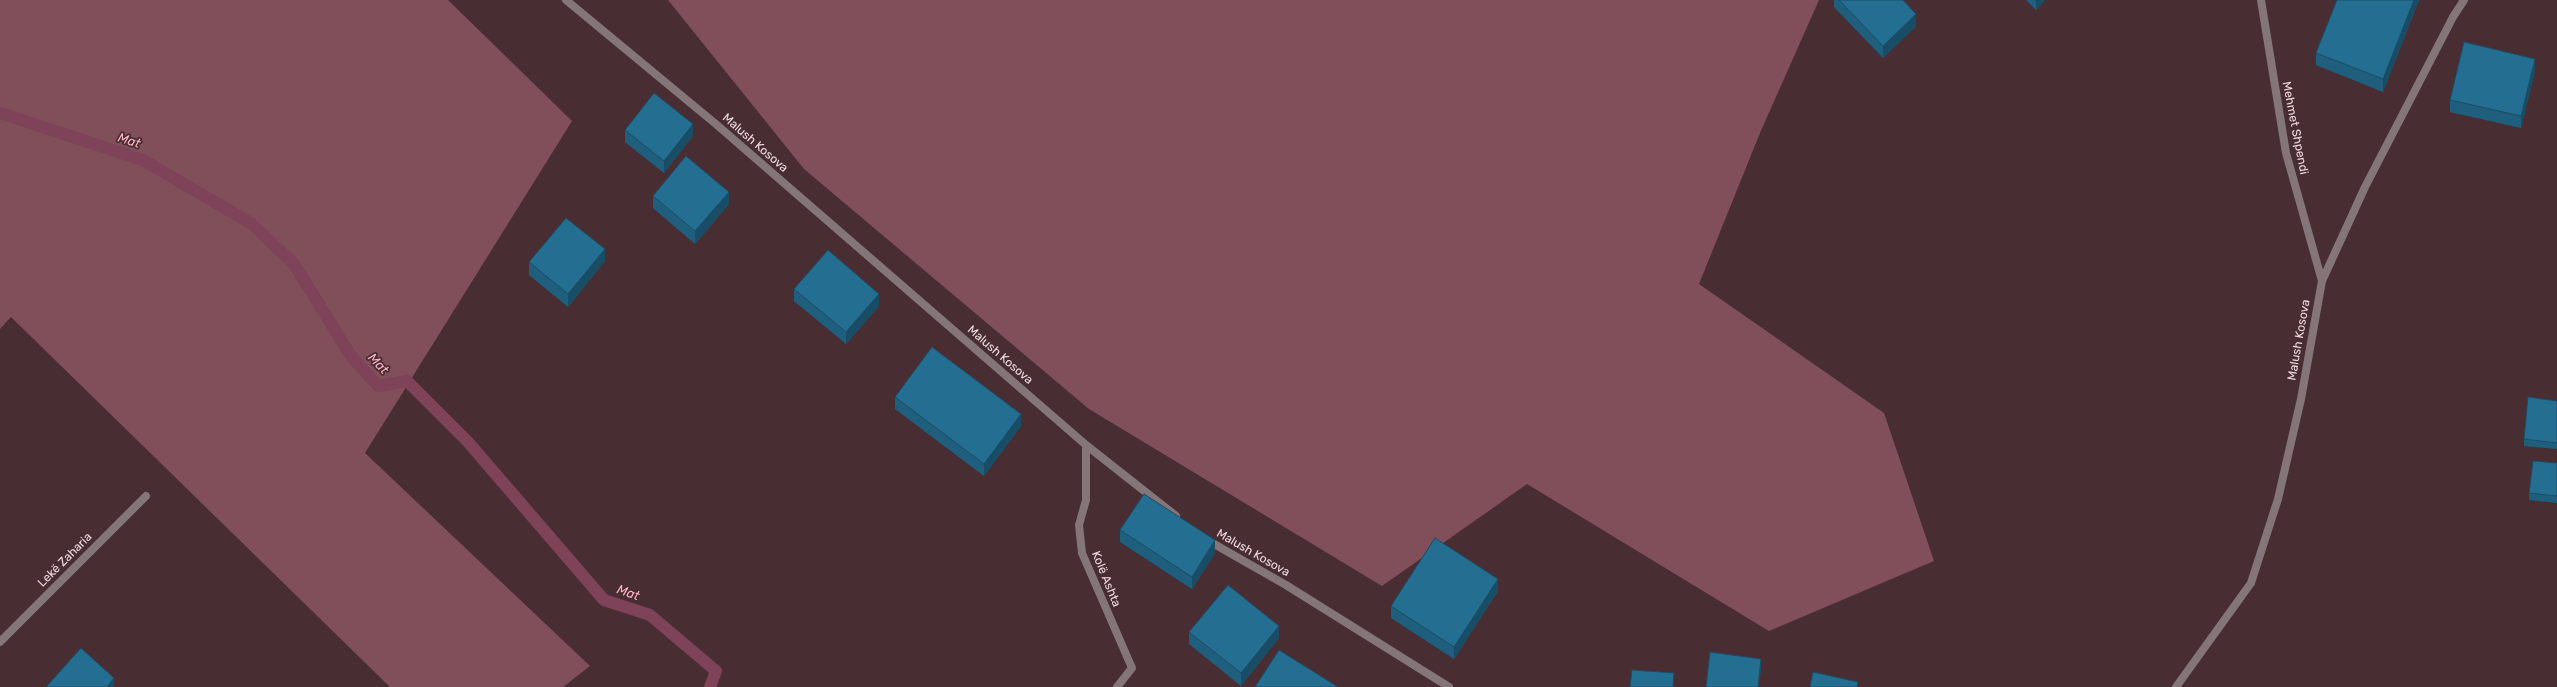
<!DOCTYPE html>
<meta charset="utf-8">
<style>
body{margin:0}
canvas{display:block;background:#482d33}
</style>
<canvas width="2557" height="687"></canvas>
<script>
const ctx = document.querySelector('canvas').getContext('2d');
ctx.lineJoin = 'round';
function fill(path, color) {
  ctx.fillStyle = color;
  ctx.fill(path, 'evenodd');
}
function toPath(rows) {
  const path = new Path2D();
  for (const r of rows) {
    path.moveTo(r[0], r[1]);
    for (let i = 2; i < r.length; i += 2) path.lineTo(r[i], r[i + 1]);
  }
  return path;
}
function strokePath(path, color, width, dash) {
  ctx.strokeStyle = color;
  ctx.lineWidth = width;
  ctx.lineCap = dash ? 'butt' : 'round';
  ctx.setLineDash(dash || []);
  ctx.stroke(path);
}
function label(font, color, halo, rows, align = 'center') {
  ctx.font = font + ' Rubik,sans-serif';
  ctx.lineWidth = 3.5;
  ctx.setLineDash([]);
  ctx.textBaseline = 'middle';
  ctx.strokeStyle = halo;
  ctx.fillStyle = color;
  for (const [text, x, y, turn = 0] of rows) {
    ctx.save();
    ctx.translate(x, y);
    ctx.rotate((+turn || 0) * Math.PI / 180);
    ctx.textAlign = isNaN(turn) ? turn : align;
    if (halo) ctx.strokeText(text, 0, 0);
    ctx.fillText(text, 0, 0);
    ctx.restore();
  }
}
fill(toPath([
 [0,0,448,0,572,121,365,453,590,666,563,687,390,687,11,317,0,329],
 [668,0,1819,0,1760,133,1699,284,1884,413,1934,561,1769,631,1527,484,1382,586,1089,409,804,169]
]), '#804f5a');
strokePath(toPath([
 [0,113,143,160,252,224,294,264,351,356,378,386,407,381,468,442,604,600,650,615,716,671,710,687]
]), '#7e4259', 12);
strokePath(toPath([
 [566,0,717,125,1086,445,1176,516],
 [2261,0,2286,153,2322,281],
 [1086,445,1086,500,1079,525,1082,553,1132,668,1117,687],
 [1207,540,1286,585,1449,687],
 [0,642,146,496],
 [2176,687,2251,583,2278,499,2301,399,2322,281,2365,187,2453,17,2464,0]
]), '#847678', 8);
fill(toPath([
 [1834,0,1903,0,1916,26,1883,58,1834,7],
 [2026,0,2045,0,2036,10],
 [2337,0,2419,0,2383,92,2316,65,2316,53],
 [2535,71,2521,128,2450,112,2450,100],
 [625,130,693,136,664,173,625,142],
 [653,196,729,204,695,244,653,208],
 [605,261,568,307,529,275,529,262],
 [794,289,879,306,846,344,794,301],
 [895,397,1021,426,984,476,895,409],
 [2557,401,2557,449,2524,446,2524,439],
 [2557,463,2557,503,2529,500,2529,493],
 [1120,530,1215,553,1192,589,1120,542],
 [1498,591,1454,659,1391,618,1391,606],
 [1189,632,1279,638,1241,686,1189,644]
]), '#1f5f7d');
fill(toPath([
 [2036,0,2045,0,2036,10],
 [2414,0,2419,0,2383,92,2383,79],
 [1916,14,1916,26,1883,58,1883,46],
 [2535,59,2535,71,2521,128,2521,116],
 [693,124,693,136,664,173,664,161],
 [729,192,729,204,695,244,695,231],
 [605,249,605,261,568,307,568,294],
 [879,294,879,306,846,344,846,332],
 [1021,414,1021,426,984,476,984,464],
 [1215,540,1215,553,1192,589,1192,577],
 [1498,579,1498,591,1454,659,1454,647],
 [1279,626,1279,638,1241,686,1241,673],
 [1761,659,1761,671,1759,687,1758,687],
 [114,678,114,687,107,687]
]), '#194d66');
const building = toPath([
 [1839,0,1903,0,1916,14,1883,46,1839,0],
 [2337,0,2414,0,2383,79,2316,53,2337,0],
 [2464,42,2535,59,2521,116,2450,100,2464,42],
 [654,93,693,124,664,161,625,130,654,93],
 [686,156,729,192,695,231,653,196,686,156],
 [566,218,605,249,568,294,529,262,566,218],
 [828,250,879,294,846,332,794,289,828,250],
 [932,347,1021,414,984,464,895,397,932,347],
 [2528,397,2557,401,2557,443,2524,439,2528,397],
 [2533,461,2557,463,2557,496,2529,493,2533,461],
 [1144,494,1215,540,1192,577,1120,530,1144,494],
 [1435,538,1498,579,1454,647,1391,606,1435,538],
 [1228,585,1279,626,1241,673,1189,632,1228,585],
 [81,648,114,678,107,687,46,687,81,648],
 [1279,650,1338,687,1255,687,1279,650],
 [1710,652,1761,659,1758,687,1706,687,1710,652],
 [1632,670,1674,673,1673,687,1630,687,1632,670],
 [1813,672,1858,682,1857,687,1810,687,1813,672]
]);
fill(building, '#246e91');
strokePath(building, '#194d66', 1);
label('12px', '#eedcdf', '#482d33', [
 ["Mehmet Shpendi",2295,128,79],
 ["Malush Kosova",755,143,41],
 ["Malush Kosova",2299,340,-80],
 ["Malush Kosova",1000,355,41],
 ["Malush Kosova",1253,553,30],
 ["Lekë Zaharia",65,560,-45],
 ["Kolë Ashta",1106,579,68]
]);
label('italic 13px', '#fcb4c4', '#482d33', [
 ["Mat",129,141,18],
 ["Mat",378,364,46],
 ["Mat",628,593,19]
]);
</script>
